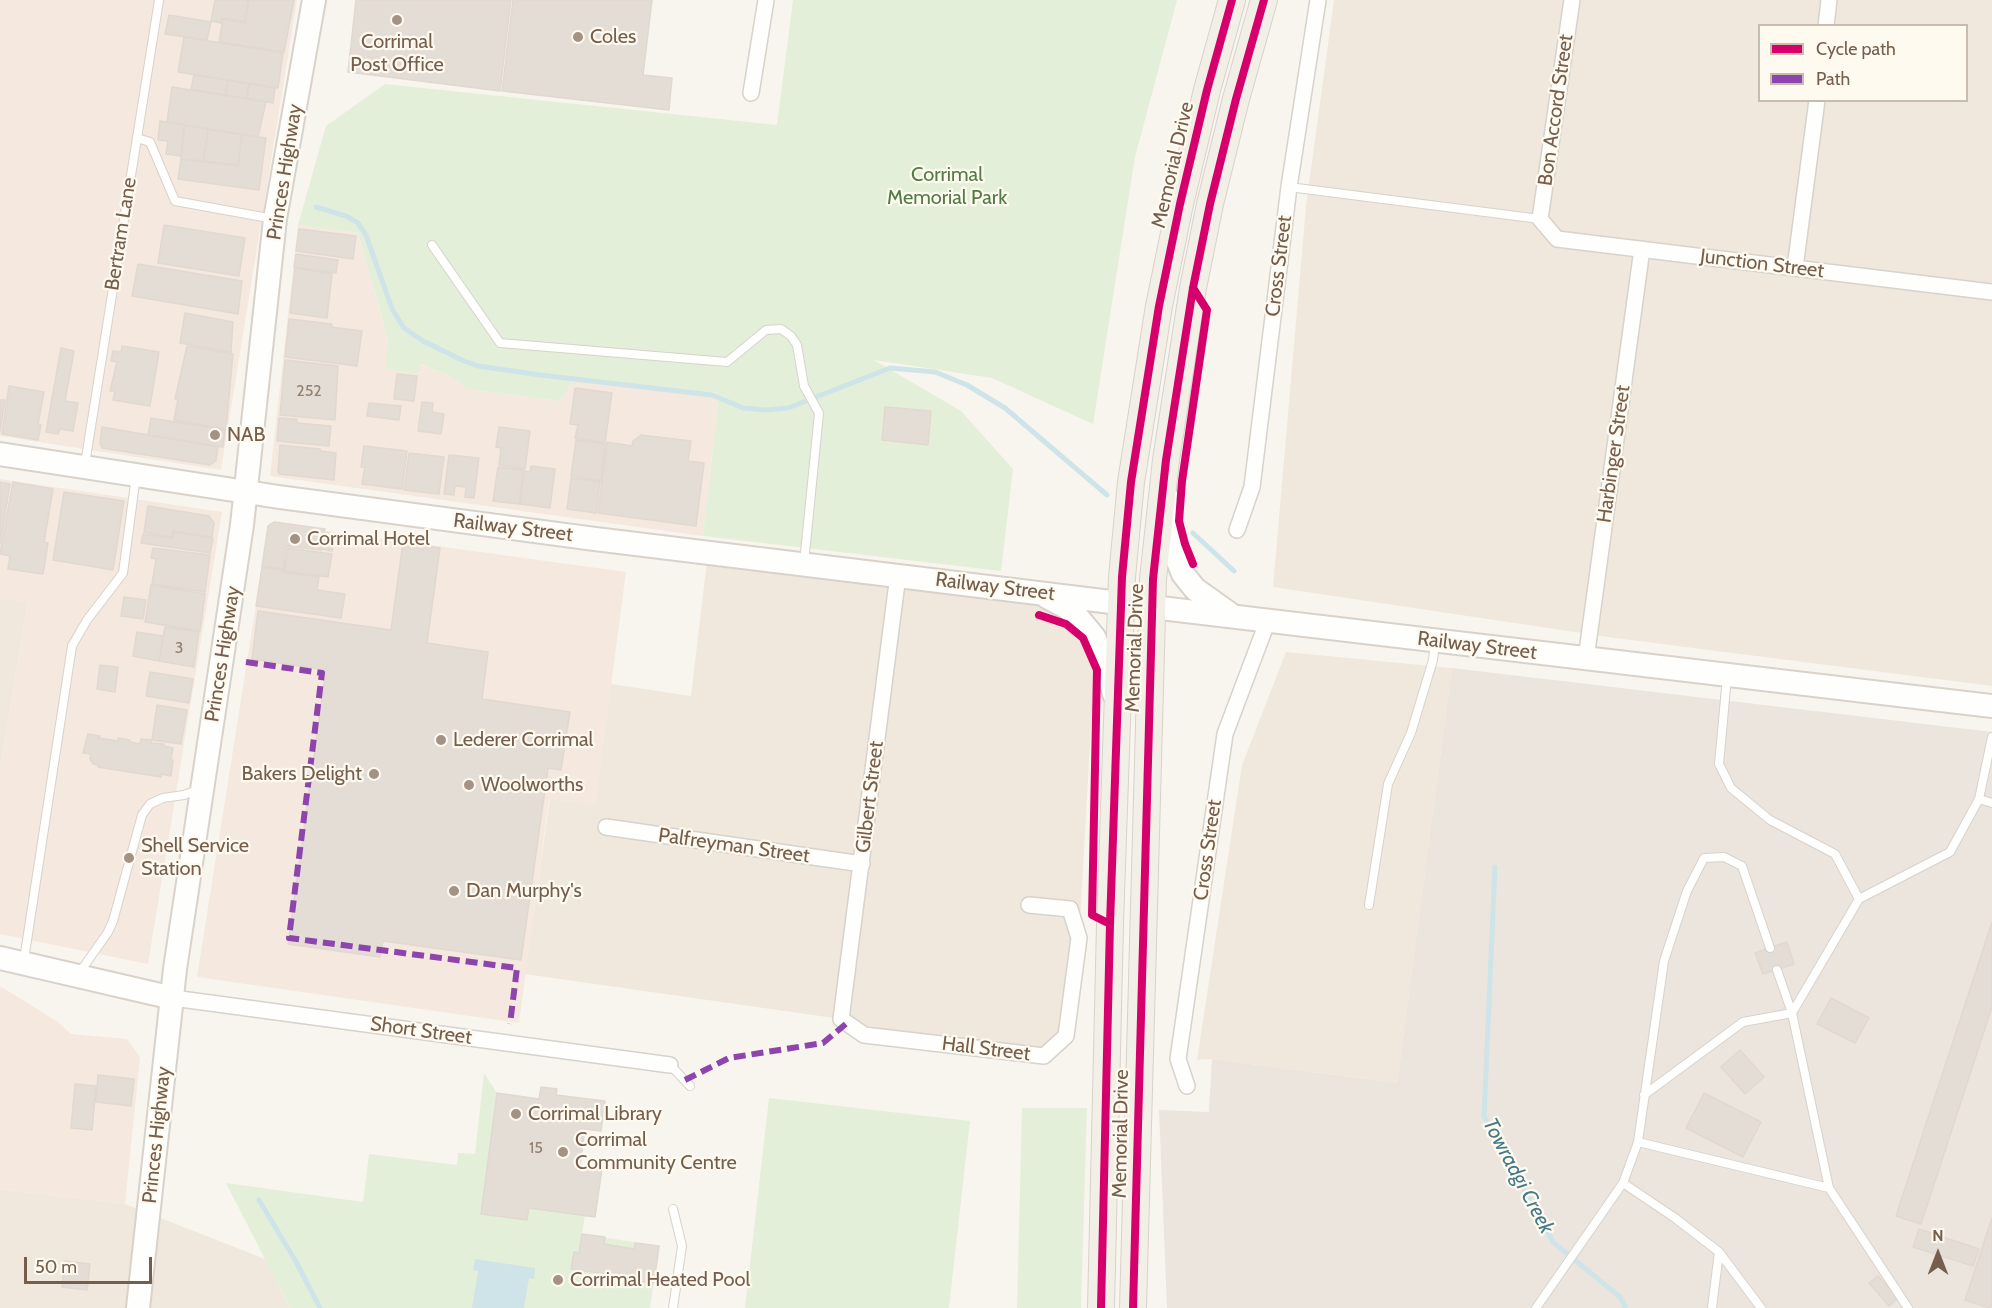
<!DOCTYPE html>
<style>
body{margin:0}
#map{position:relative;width:1992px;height:1308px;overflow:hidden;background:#f8f5ee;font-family:Cabin,sans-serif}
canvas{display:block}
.legend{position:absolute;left:1758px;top:24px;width:210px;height:78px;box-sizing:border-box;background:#fefaf0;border:2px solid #c8bcaf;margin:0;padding:8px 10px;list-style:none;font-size:18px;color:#765e4d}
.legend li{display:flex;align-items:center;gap:12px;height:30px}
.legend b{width:30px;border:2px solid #c8bcaf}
.north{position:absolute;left:1908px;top:1224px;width:60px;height:60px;-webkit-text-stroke:4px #fefaf0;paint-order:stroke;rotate:0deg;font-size:16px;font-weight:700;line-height:24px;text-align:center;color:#765e4d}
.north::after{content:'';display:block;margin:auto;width:21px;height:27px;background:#765e4d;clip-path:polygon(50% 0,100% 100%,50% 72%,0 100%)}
.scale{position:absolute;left:24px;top:1257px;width:128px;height:27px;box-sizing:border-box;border:3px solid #765e4d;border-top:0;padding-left:8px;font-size:18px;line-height:21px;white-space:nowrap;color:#765e4d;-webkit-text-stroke:4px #fefaf0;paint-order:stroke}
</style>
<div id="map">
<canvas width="1992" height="1308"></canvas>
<ul class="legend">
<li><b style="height:8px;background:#d6006c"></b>Cycle path</li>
<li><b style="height:8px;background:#8e44ad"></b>Path</li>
</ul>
<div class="north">N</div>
<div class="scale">50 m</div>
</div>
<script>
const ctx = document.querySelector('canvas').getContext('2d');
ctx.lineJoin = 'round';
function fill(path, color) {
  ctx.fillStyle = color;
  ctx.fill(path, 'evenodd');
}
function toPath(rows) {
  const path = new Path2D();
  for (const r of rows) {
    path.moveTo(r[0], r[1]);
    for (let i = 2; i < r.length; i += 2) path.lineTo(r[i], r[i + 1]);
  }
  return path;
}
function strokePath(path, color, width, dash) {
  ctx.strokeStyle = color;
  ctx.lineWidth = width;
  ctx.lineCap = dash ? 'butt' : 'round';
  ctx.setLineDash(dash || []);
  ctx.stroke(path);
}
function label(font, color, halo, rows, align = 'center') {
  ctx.font = font + ' Cabin,sans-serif';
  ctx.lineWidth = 4.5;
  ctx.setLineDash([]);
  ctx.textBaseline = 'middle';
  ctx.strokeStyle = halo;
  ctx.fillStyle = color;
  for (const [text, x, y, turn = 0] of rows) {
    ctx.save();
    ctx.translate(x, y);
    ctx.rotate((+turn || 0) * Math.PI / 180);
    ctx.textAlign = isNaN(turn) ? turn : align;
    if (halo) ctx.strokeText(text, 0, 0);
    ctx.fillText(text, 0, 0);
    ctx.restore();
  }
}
fill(toPath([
 [1334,0,1992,0,1992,686,1615,638,1273,587,1306,206],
 [1760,26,1966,26,1966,100,1760,100],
 [708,552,1032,591,1087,627,1094,674,1079,938,1066,1036,1044,1056,864,1035,841,1019,525,974,550,798,595,805,611,684,691,696],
 [0,598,28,602,0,770],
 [1286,652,1452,668,1397,1083,1212,1059,1197,1060,1242,765],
 [0,1189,125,1204,265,1259,290,1308,0,1308]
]), '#f0e8dc');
fill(toPath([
 [0,0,297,0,221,470,0,436],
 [298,225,358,233,388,341,385,369,418,374,419,364,448,375,467,389,560,401,573,381,719,393,703,536,270,476],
 [0,479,222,512,148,964,0,934,0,770,28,603,0,598],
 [269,523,626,572,595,806,549,799,519,1023,197,977],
 [0,986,58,1022,71,1034,127,1039,140,1057,125,1204,0,1189]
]), '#f5e8df');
fill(toPath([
 [1452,668,1992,732,1992,1308,1167,1308,1159,1110,1209,1112,1212,1059,1397,1083]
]), '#ebe5de');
fill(toPath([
 [793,0,1177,0,1135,157,1093,424,992,378,874,360,961,411,1013,469,1001,571,703,536,719,393,573,381,560,401,467,389,448,375,420,364,418,374,385,369,388,340,358,233,298,225,326,126,385,84,777,125],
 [484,1073,497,1093,481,1214,527,1220,529,1208,585,1215,582,1234,659,1246,650,1308,290,1308,226,1183,363,1202,369,1154,457,1165,458,1153,475,1154],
 [769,1098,970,1121,949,1308,745,1308],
 [1022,1108,1087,1108,1081,1308,1017,1308]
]), '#e4efd9');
fill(toPath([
 [475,1259,535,1268,534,1279,529,1278,524,1308,472,1308,478,1271,473,1270]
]), '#cfe4e8');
strokePath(toPath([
 [316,207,346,216,358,223,366,235,392,309,404,328,423,341,464,361,478,366,540,375,712,395,743,408,766,410,788,408,890,368,935,372,967,385,1005,408,1107,495],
 [1193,533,1234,571],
 [1495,867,1484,1116,1553,1242,1620,1297,1626,1308],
 [259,1200,295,1260,320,1308]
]), '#cfe4e8', 5);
const building = toPath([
 [215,0,248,0,245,22,222,18,221,23,211,21,215,0],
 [249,0,294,0,284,52,219,42,223,19,245,23,249,0],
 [356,0,511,0,500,91,348,72,356,0],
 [513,0,652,0,643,75,672,78,669,110,502,91,513,0],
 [169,15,211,22,207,40,165,34,169,15],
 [184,37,283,53,278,88,178,72,184,37],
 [194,75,228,80,225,95,191,89,194,75],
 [228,80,249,84,246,98,226,95,228,80],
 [250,84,275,88,273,103,247,98,250,84],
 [172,87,266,102,258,137,167,122,172,87],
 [160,121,184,125,181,156,166,154,168,141,158,140,160,121],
 [185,125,208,129,203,161,181,159,185,125],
 [208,129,242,135,238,165,204,161,208,129],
 [242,135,266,138,259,190,178,179,181,159,238,166,242,135],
 [164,225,245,238,239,276,158,263,164,225],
 [299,229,356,236,353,259,296,251,299,229],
 [296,254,338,260,336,273,294,267,296,254],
 [138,264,242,281,238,314,132,296,138,264],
 [295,268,332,274,327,318,290,313,295,268],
 [185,313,233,322,231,352,180,343,185,313],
 [289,319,332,324,331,327,362,331,357,366,285,357,289,319],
 [122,346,159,352,150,406,113,400,115,391,110,391,117,362,111,361,113,351,121,352,122,346],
 [187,346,233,354,226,429,174,420,178,399,175,399,187,346],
 [61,348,74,351,65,401,78,403,73,431,60,429,58,434,46,432,61,348],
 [285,360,338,366,335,420,280,415,285,360],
 [397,374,417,376,414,401,394,399,397,374],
 [9,386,44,392,38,424,41,425,38,440,2,434,9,386],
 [575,388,612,393,605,443,575,438,578,425,570,424,575,388],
 [0,400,5,400,0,432,0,400],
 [422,402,433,403,432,412,444,414,441,434,418,431,422,402],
 [369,403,401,406,399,420,367,416,369,403],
 [885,407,931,411,928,445,882,440,885,407],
 [151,418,225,430,223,447,148,435,151,418],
 [279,418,297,419,297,423,331,426,329,446,277,441,279,418],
 [102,427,218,447,216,461,210,465,102,448,100,443,102,427],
 [499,427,530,431,525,469,499,465,501,448,496,447,499,427],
 [641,435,691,441,688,461,704,463,696,526,598,513,607,442,632,446,633,441,641,435],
 [576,440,605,444,601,481,571,476,576,440],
 [280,445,320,449,320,451,336,453,334,480,279,474,278,472,280,445],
 [364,446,407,451,402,489,362,484,365,467,361,467,364,446],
 [409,453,444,457,439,494,404,490,409,453],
 [449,455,479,458,474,498,465,497,466,487,455,486,454,495,444,494,449,455],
 [531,466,555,469,550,508,520,504,524,471,530,472,531,466],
 [498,467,523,470,519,504,493,501,498,467],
 [571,478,600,482,596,513,567,509,571,478],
 [0,482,10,484,0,544,0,482],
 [13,482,53,489,44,542,48,543,43,574,8,569,10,556,0,554,13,482],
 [64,492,124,501,113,570,53,560,64,492],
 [148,506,209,516,214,523,212,537,173,531,172,537,144,532,148,506],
 [274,522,325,529,322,550,286,546,283,569,262,566,268,526,274,522],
 [174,532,213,538,210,553,141,543,143,534,173,538,174,532],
 [324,533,334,534,332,551,322,549,324,533],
 [403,542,440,548,427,643,488,652,482,699,570,712,561,770,548,768,521,960,383,941,380,957,288,944,326,670,252,659,258,611,391,630,403,542],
 [153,548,210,555,205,592,152,584,156,559,151,558,153,548],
 [288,548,332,554,328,577,284,571,288,548],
 [262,567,283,570,283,572,319,577,317,590,345,594,341,618,256,606,262,567],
 [151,585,205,594,200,631,145,622,151,585],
 [124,597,146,600,143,619,121,616,124,597],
 [165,627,199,632,194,667,159,661,165,627],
 [137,632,163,636,159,661,133,656,137,632],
 [100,665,118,667,115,692,97,689,100,665],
 [150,672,193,679,189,703,146,696,150,672],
 [157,705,187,710,181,744,152,740,157,705],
 [88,734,100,736,99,738,118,741,118,738,130,740,130,742,140,744,141,739,151,740,151,743,164,744,164,746,173,748,171,760,173,760,171,776,161,774,161,777,98,767,98,765,93,764,90,759,91,754,83,753,88,734],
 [1992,922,1992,1007,1921,1224,1896,1216,1992,922],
 [1787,942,1794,964,1763,974,1755,953,1787,942],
 [1831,998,1869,1018,1855,1043,1817,1024,1831,998],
 [1740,1050,1764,1077,1745,1094,1721,1067,1740,1050],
 [98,1075,134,1079,131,1106,96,1102,98,1075],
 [75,1084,96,1086,92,1130,71,1128,75,1084],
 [541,1087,557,1089,556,1095,605,1101,601,1131,585,1129,580,1166,602,1169,595,1217,529,1208,527,1220,481,1214,497,1093,539,1099,541,1087],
 [1704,1093,1761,1122,1743,1157,1686,1128,1704,1093],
 [1992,1218,1992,1306,1989,1308,1965,1300,1992,1218],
 [1919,1229,1979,1249,1973,1266,1913,1247,1919,1229],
 [582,1234,605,1237,604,1244,634,1249,635,1243,659,1246,654,1283,636,1281,637,1278,571,1269,574,1252,579,1253,582,1234],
 [65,1261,90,1264,87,1290,62,1287,65,1261],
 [1878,1276,1898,1298,1889,1306,1869,1283,1878,1276]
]);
fill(building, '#e4ddd5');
strokePath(building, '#e1d8d0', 1.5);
const lane = toPath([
 [137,138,150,142,175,201,274,219],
 [1289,187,1540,219],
 [432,245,500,343,727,362,766,330,781,329,791,336,797,345,804,386,819,413,804,563],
 [85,464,159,0],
 [1727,677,1719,764,1731,788,1770,820,1835,854,1859,899,1792,1013,1829,1188,1908,1308],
 [1979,799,1992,803],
 [1859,899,1950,852,1979,799,1992,737],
 [1369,905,1388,784,1411,733,1433,660,1435,643],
 [24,960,72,646,87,620,123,573,136,476],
 [80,972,108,932,113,921,142,815,150,804,163,798,184,795,200,789],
 [670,1065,690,1086],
 [1644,1095,1743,1022,1792,1013,1777,970],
 [1638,1142,1664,961,1687,891,1704,858,1724,857,1742,866,1770,948],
 [673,1308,682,1246,673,1209],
 [1536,1308,1623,1183],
 [1712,1308,1719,1252],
 [1761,1308,1719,1252,1675,1218,1623,1183,1638,1142,1829,1188]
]);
const street = toPath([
 [1572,0,1540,219,1557,239,1992,292],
 [1826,26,1829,0],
 [751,93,766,0],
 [1795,268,1817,100],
 [1237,530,1252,487,1289,187,1318,0],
 [898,575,841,1019,864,1035,1044,1056,1066,1036,1079,938,1070,909,1029,905],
 [1586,659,1642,249],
 [606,827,862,864],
 [173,998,670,1065],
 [1187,1086,1178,1059,1225,734,1268,620]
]);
const secondary = toPath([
 [0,454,279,497,595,539,1152,607,1992,706],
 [1169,500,1171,534,1175,554,1183,574,1195,589,1230,614],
 [1047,597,1066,607,1075,614,1094,637,1106,664,1114,694],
 [0,958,173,998],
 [138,1308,175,969,242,525,275,219,314,0]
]);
const primary = toPath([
 [1101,1308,1110,924,1122,577,1131,482,1159,306,1180,204,1207,90,1232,0],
 [1133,1308,1153,579,1166,460,1193,288,1210,204,1236,99,1264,0]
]);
strokePath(lane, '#d7d2cc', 10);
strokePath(street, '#d7d2cc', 18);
strokePath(secondary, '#d8d2cb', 26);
strokePath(primary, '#d9d1cb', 28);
strokePath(lane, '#fefefc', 8);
strokePath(street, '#fefefc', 15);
strokePath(secondary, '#fefefc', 22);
strokePath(primary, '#f2efe7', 26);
strokePath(toPath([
 [246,662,322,673,289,938,517,968,510,1024],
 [685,1080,729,1058,823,1043,847,1023]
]), '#8e44ad', 6, [12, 6]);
strokePath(toPath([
 [1193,564,1185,544,1179,521,1182,481,1207,310,1193,288],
 [1039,615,1066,624,1083,638,1097,670,1092,915,1110,924],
 [1101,1308,1110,924,1122,577,1131,482,1159,306,1180,204,1207,90,1232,0],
 [1133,1308,1153,579,1166,460,1193,288,1210,204,1236,99,1264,0]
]), '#d6006c', 8);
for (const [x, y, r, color] of [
 [397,20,6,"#a49385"],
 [578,37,6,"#a49385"],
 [215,435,6,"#a49385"],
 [295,539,6,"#a49385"],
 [441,740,6,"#a49385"],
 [374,774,6,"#a49385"],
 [469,785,6,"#a49385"],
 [129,858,6,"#a49385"],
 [454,891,6,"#a49385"],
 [516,1114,6,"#a49385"],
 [563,1152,6,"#a49385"],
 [558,1280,6,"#a49385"]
]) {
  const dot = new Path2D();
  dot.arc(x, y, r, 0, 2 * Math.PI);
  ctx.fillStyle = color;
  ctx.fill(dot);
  strokePath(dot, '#fefaf0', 2);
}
label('16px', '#938071', null, [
 ["252",309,391],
 ["3",179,648],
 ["15",536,1148]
]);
label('20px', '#765e4d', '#fefaf0', [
 ["Coles",590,37],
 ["Corrimal",397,42,"center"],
 ["Post Office",397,65,"center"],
 ["NAB",227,435],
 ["Corrimal Hotel",307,539],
 ["Lederer Corrimal",453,740],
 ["Bakers Delight",362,774,"right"],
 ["Woolworths",481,785],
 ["Shell Service",141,846],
 ["Station",141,869],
 ["Dan Murphy's",466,891],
 ["Corrimal Library",528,1114],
 ["Corrimal",575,1140],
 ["Community Centre",575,1163],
 ["Corrimal Heated Pool",570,1280]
], 'left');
label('20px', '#765e4d', '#fefaf0', [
 ["Bon Accord Street",1556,110,-82],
 ["Memorial Drive",1173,165,-77],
 ["Princes Highway",285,172,-81],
 ["Bertram Lane",121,234,-81],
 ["Junction Street",1762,264,7],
 ["Cross Street",1279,266,-83],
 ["Harbinger Street",1614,454,-82],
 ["Railway Street",513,528,7],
 ["Railway Street",995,587,7],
 ["Railway Street",1477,646,7],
 ["Memorial Drive",1135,648,-88],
 ["Princes Highway",223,654,-81],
 ["Gilbert Street",870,797,-83],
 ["Palfreyman Street",734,846,8],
 ["Cross Street",1208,850,-82],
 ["Short Street",421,1031,8],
 ["Hall Street",986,1049,7],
 ["Memorial Drive",1121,1134,-89],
 ["Princes Highway",157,1135,-84]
]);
label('20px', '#527b45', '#fefaf0', [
 ["Corrimal",947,175],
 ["Memorial Park",947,198]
]);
label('italic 21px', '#477a88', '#fefaf0', [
 ["Towradgi Creek",1518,1176,62]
]);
</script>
